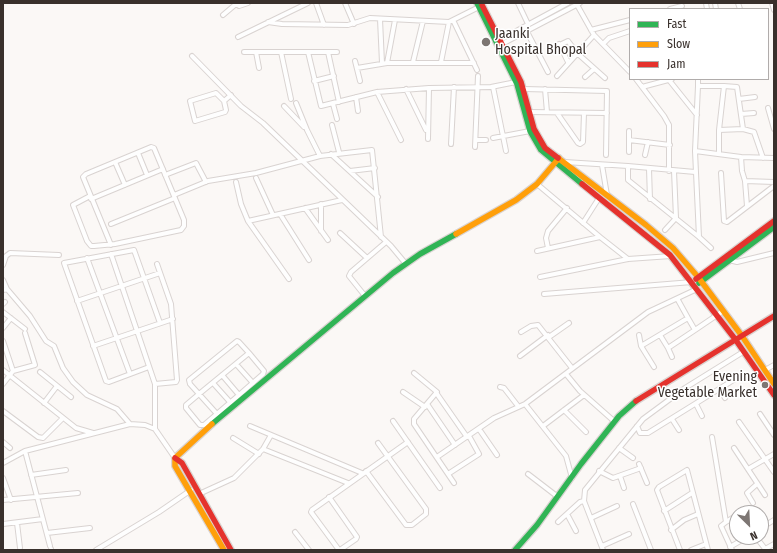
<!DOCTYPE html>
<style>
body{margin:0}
#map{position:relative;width:777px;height:553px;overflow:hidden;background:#fbf8f6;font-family:"Fira Sans Condensed",sans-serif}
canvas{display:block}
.frame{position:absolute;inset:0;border:4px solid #39302c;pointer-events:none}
.legend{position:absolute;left:629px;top:8px;width:140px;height:72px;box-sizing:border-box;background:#fff;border:1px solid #b0acab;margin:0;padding:5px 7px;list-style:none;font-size:12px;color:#39302c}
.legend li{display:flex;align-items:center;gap:8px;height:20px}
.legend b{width:20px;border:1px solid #b0acab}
.north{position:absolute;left:729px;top:505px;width:40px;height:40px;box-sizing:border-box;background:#fff;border:1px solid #b0acab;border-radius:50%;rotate:156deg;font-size:11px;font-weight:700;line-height:16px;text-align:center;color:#39302c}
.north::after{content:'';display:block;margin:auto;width:14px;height:18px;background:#7d7673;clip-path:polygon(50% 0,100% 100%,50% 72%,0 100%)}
</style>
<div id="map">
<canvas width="777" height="553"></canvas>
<div class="frame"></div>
<ul class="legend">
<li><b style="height:5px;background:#30b455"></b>Fast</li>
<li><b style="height:5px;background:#ff9f0a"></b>Slow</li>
<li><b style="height:5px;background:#e5322d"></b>Jam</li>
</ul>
<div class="north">N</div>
</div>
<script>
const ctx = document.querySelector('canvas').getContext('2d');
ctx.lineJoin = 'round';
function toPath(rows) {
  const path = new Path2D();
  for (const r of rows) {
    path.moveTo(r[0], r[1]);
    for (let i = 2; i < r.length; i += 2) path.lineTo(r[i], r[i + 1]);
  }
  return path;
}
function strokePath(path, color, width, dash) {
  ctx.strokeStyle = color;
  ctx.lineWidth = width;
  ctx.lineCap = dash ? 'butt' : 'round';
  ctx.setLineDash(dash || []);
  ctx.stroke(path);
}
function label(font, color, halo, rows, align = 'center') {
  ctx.font = font + ' "Fira Sans Condensed",sans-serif';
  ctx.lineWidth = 3;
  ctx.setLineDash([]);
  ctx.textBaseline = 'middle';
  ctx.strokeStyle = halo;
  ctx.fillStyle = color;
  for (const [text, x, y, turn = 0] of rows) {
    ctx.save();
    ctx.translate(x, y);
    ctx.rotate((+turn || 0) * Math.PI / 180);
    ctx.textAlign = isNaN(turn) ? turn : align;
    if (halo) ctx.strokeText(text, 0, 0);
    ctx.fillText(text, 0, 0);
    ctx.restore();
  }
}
const street = toPath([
 [235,3,239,6,248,3],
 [316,3,324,25],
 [345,3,354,24],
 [518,3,528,24],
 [576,3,594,35,630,72],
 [706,3,707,9],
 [715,3,716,9],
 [738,3,740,9],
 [772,3,774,10],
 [670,9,682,6],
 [223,15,236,4],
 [380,19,382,63],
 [453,20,477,70],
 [268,22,282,24,348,25,370,18,449,22,479,7],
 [525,28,548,72],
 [591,30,630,20],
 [238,37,308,3],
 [498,41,568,3],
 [559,44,568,62],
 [603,44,609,38,630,31],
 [500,45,580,3],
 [551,49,568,41,577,53,605,78],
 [244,52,337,52],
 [256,52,259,68],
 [281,52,291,99],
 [308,52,321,106,377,92,429,88,491,87,516,82],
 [328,52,339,102],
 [192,56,241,106,263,123,391,246,406,264],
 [355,61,360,81],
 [413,62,423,21],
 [441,62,449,22],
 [387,63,395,20],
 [357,68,387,63,474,63],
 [557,76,594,35],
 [585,77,594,69],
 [636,79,664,116,669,125,669,171],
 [698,79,698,86],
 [669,80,697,115],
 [314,81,334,76],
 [724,86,737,87,743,129],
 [493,87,506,151],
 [642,87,672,79],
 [406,89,426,130],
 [524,89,607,91,606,155],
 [545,89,547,112],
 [377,92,401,140],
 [356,97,358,111],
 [739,99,755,97],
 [224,101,216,93,190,101,195,121,225,112,226,110,224,101,231,95],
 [296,103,307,130,320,156],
 [333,104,337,119],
 [284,106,304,127],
 [768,108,774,129],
 [529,112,607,113],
 [557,113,578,143,580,144,583,142,584,113],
 [741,114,754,113],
 [332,125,339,152],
 [629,131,629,152],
 [493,138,530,131],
 [428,139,429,88],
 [476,140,486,140],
 [629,140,670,145],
 [451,144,454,87],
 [475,147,478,76],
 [695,151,698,86,724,86,719,130],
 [138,153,147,175],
 [719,153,719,130,743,129,754,132,763,158],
 [331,154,378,197],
 [645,155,648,142],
 [115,162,125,185],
 [565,162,628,166],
 [602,165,607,195],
 [649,169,650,199],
 [350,171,375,168],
 [695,172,628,166,628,180,699,237],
 [721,173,724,221,727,222,774,186],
 [165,175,196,163,206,182],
 [256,178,273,215],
 [745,181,742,171,741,157,774,158],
 [236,182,241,204,248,221,289,279],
 [537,184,600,237],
 [174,195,208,181,256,173,320,156,372,150,381,237],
 [90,196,73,205,87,241,91,246,94,246,115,244,181,230,184,226,184,220,154,148,151,147,86,174,83,177,111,245],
 [91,199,163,169],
 [321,204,321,231],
 [747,206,745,181,774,182],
 [305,208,328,240],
 [280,214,309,260],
 [248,221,342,200],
 [583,223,599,198],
 [111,224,175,198],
 [665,230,676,218,674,171],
 [340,233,367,258],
 [548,248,546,238,548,231,567,208],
 [711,248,699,237,695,151,741,157],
 [537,251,600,237,628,259],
 [111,254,155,384,155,429],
 [87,258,130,374],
 [729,260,737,262,774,253],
 [3,265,6,256,10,253,59,255],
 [540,277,628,259,671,256],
 [3,280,7,289,3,290],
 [7,289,30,316,46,341,54,346,63,368,73,382,87,395,117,409,130,424],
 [544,294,692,282],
 [365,296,349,276,351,272,386,242],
 [678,300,688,318],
 [77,301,160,273],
 [3,304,5,302],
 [3,312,25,329],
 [3,328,11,318],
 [695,330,723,311],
 [521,332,531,326,538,325,572,368],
 [639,335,641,346,654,367],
 [549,337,569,323],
 [3,341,13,371],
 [93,346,173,319],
 [641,346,688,318,695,330,668,348,660,335],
 [668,348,672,357],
 [520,356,548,335],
 [236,364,253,383],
 [149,367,109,382,106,381,64,263,134,250,160,323],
 [3,370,76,428,93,433],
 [765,370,774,365],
 [40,372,71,397],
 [414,373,437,392,414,419,414,424,454,483],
 [566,374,580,391,615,422],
 [222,375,239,395],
 [213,383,230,402],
 [3,384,13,371,35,365,25,333],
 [155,384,176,382,177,380,171,304,157,264],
 [500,387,504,388,518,406],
 [720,389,725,398],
 [403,392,425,407],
 [437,394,467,437],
 [44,403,57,386],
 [427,404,455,445],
 [525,404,566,456,572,478],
 [696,404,702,416],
 [564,410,586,432],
 [3,411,38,437,43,438,63,418],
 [217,414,190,384,189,380,237,341,239,342,249,353,264,371,263,374,239,395,204,425,200,425,186,408,186,405,199,394,249,353],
 [760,414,774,435],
 [672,419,679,430],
 [393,421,440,488],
 [739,422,774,472],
 [250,426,362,473],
 [543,426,584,395],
 [637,426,640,433,648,433,740,376],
 [479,429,497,455],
 [712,437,726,522,721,526,732,550],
 [233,438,259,454],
 [3,442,10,448],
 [619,448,633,458],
 [734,448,765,495],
 [263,449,271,435],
 [25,451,50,546],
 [437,457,494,418,525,404,648,312,697,289],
 [3,463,25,451,130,424,145,425,155,429,175,458],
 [639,464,647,483],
 [748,469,774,454],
 [366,471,406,525,412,525,426,514,426,509,378,443],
 [599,471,613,478,641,468],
 [448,474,479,454,469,436],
 [528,474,558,497],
 [31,475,66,470],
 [620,476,624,488],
 [3,478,11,500],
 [199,494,234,478,263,449,348,483],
 [329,497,357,537,356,539,340,550],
 [3,500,78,493],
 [753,503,747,493,757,484],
 [633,504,651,550],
 [664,511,692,493],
 [740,513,742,512],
 [567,514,576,531],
 [591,518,617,506],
 [558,522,580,502,584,501],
 [726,522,737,515],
 [17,523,20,548],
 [3,524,43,519],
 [761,528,774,520],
 [671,530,684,520,698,514],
 [295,532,309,550],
 [47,533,90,528],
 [756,537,766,550],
 [602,546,629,534],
 [730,547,747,537],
 [51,549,51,550],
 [765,549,774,544],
 [96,550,159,512,191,490],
 [339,550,311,512,312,510,408,442],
 [603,550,584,501,585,490,643,419,685,388,743,352],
 [680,550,657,490,659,487,687,470,708,550],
 [691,550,706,544]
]);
const fast = toPath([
 [477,3,517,84,530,131,541,150,582,184],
 [699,283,774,227],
 [212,424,393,273,420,254,456,234],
 [515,550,537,525,581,464,619,416,636,401]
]);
const slow = toPath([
 [558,158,646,225,673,248,698,277,742,336,774,384],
 [456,234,516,200,537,184,559,158],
 [212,424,175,458,175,466,224,550]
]);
const jam = toPath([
 [482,5,521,82,534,129,545,148,558,158],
 [582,184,670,255,735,339,774,395],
 [696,279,774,221],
 [636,401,774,316],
 [175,458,182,463,231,550]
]);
strokePath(street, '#d9d3d1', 6);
strokePath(fast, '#d9d3d1', 8);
strokePath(slow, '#d9d3d1', 8);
strokePath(jam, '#d9d3d1', 8);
strokePath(street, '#fefefe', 4);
strokePath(fast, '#30b455', 5.5);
strokePath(slow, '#ff9f0a', 5.5);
strokePath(jam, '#e5322d', 5.5);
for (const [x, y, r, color] of [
 [486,42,5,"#7d7673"],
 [765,385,4,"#7d7673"]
]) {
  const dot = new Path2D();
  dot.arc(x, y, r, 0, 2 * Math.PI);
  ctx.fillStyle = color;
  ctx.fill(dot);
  strokePath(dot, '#fff', 1.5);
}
label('14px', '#39302c', '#fff', [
 ["Jaanki",495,34],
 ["Hospital Bhopal",495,50],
 ["Evening",757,377,"right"],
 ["Vegetable Market",757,393,"right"]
], 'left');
</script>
